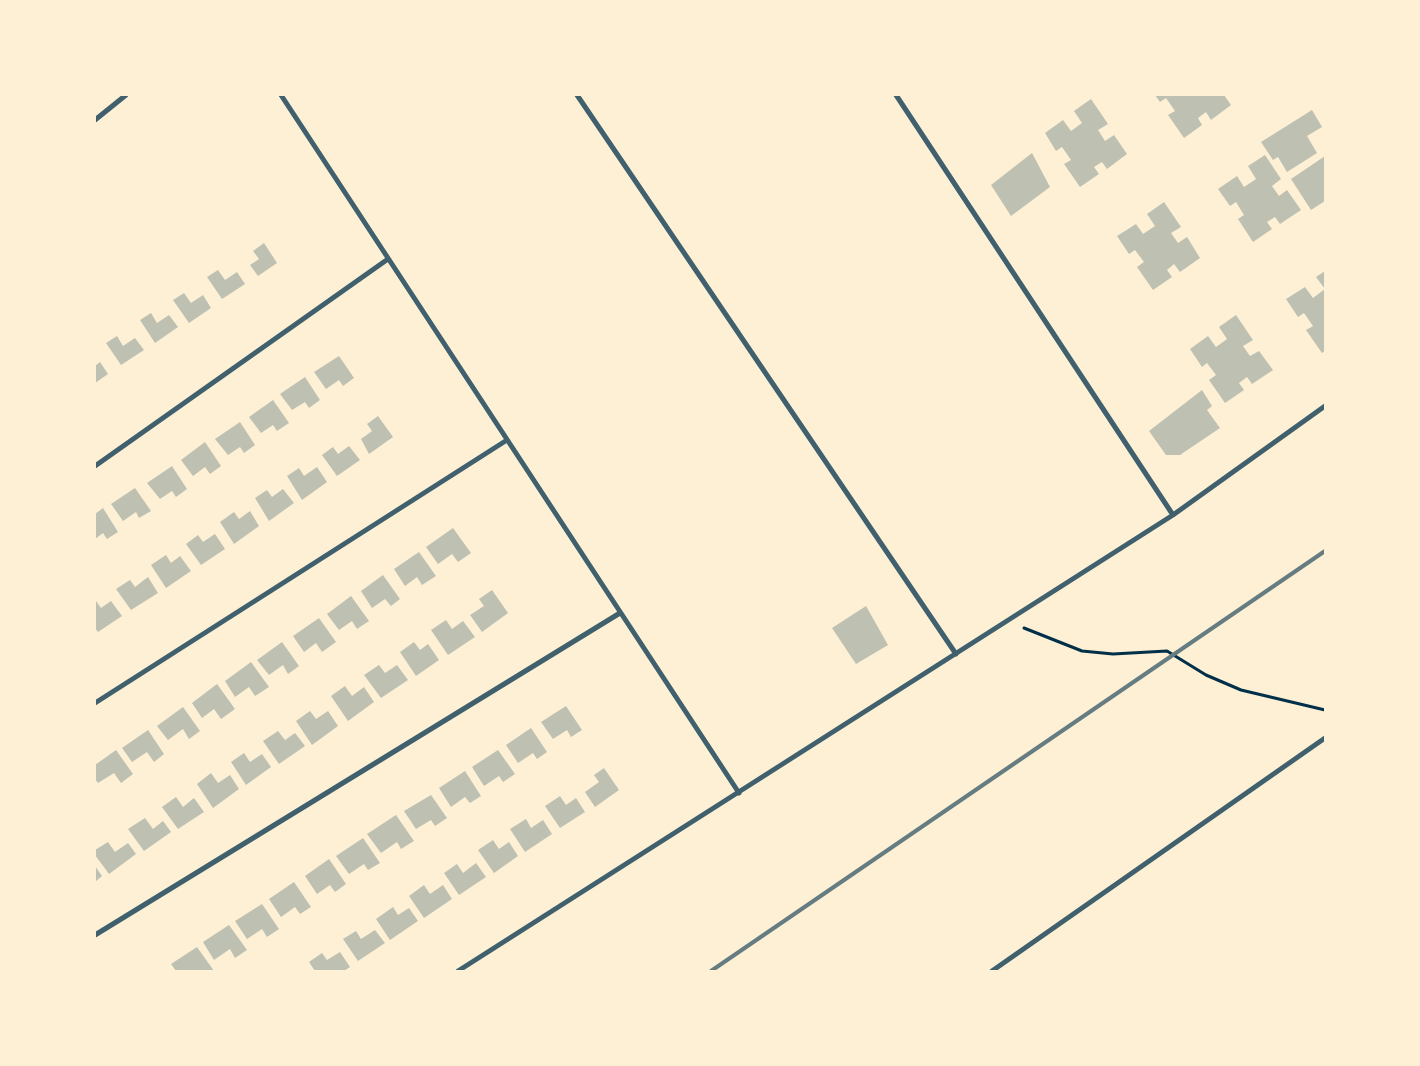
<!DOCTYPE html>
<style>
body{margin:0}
#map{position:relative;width:1420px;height:1066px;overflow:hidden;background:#fdf0d5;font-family:"Open Sans",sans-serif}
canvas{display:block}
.frame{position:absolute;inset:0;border:96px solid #fdf0d5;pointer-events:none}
</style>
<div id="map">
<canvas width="1420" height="1066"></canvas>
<div class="frame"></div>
</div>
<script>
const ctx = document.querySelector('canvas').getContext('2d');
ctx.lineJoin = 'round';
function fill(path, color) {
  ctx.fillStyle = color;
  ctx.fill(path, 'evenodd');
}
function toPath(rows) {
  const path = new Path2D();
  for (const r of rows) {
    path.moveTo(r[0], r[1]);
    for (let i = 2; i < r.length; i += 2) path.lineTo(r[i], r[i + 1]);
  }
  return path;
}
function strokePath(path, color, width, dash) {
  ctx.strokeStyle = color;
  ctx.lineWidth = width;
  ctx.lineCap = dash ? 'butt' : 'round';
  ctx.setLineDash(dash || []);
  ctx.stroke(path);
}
fill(toPath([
 [1155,95,1224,95,1231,105,1211,120,1206,112,1198,118,1202,125,1184,138,1168,115,1175,111,1166,98,1160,102],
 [1091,99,1108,124,1098,130,1105,141,1114,135,1127,154,1107,169,1102,162,1094,167,1099,174,1080,187,1064,164,1071,160,1062,147,1056,151,1045,133,1063,120,1071,131,1082,123,1074,111],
 [1312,110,1322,127,1307,136,1317,153,1287,172,1278,157,1273,160,1261,142],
 [1032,153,1050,187,1011,216,991,185],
 [1265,155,1281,179,1272,186,1279,196,1287,190,1301,210,1280,224,1275,217,1267,222,1272,229,1253,242,1238,219,1244,215,1236,202,1230,206,1218,189,1237,176,1244,187,1256,179,1248,166],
 [1325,156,1325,201,1311,210,1291,179],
 [1164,202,1181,227,1171,233,1178,243,1187,237,1200,258,1180,272,1174,264,1167,270,1172,277,1153,290,1137,267,1144,262,1135,250,1129,254,1117,236,1136,224,1143,234,1155,226,1147,214],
 [264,243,277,263,258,276,250,265,259,259,253,251],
 [218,270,225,280,237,272,245,284,222,299,207,277],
 [1325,271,1325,351,1322,353,1306,330,1313,326,1304,313,1298,317,1286,299,1305,287,1313,298,1325,289,1316,277],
 [184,293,191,303,203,295,211,308,189,323,173,300],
 [151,313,157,323,169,315,178,327,155,343,140,320],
 [1236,315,1253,340,1243,346,1250,356,1259,351,1273,370,1252,384,1247,377,1239,383,1244,390,1225,403,1209,380,1216,375,1207,363,1202,367,1190,349,1208,336,1216,347,1227,339,1219,327],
 [117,336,123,346,135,338,144,350,121,365,106,343],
 [339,356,354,378,343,386,339,380,326,389,314,372],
 [100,362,108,374,95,383,95,366],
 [305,377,320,400,309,408,305,402,292,410,280,394],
 [1202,390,1212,406,1207,410,1220,428,1180,455,1166,455,1149,431],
 [273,400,289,423,277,431,273,425,261,433,249,417],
 [378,416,393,437,369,454,361,439,372,431,367,424],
 [240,422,255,445,244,453,240,447,228,455,215,439],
 [205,442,221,466,210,474,205,467,193,476,181,460],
 [349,446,360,460,337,476,322,455,333,447,338,454],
 [172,466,187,489,176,497,172,491,160,499,147,483],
 [317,467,327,482,302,500,287,476,299,468,304,476],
 [135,488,151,511,139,518,136,512,123,521,111,504],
 [283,489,294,503,269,521,255,498,267,490,272,497],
 [103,508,118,532,107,539,103,533,95,539,95,514],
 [250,511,259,526,234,544,220,522,234,512,239,519],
 [453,528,471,553,458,562,452,554,438,564,426,547],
 [215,534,225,549,201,565,186,544,198,535,203,542],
 [419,552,436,576,422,585,417,577,405,586,394,569],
 [166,555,171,563,180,556,191,571,166,588,151,565],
 [383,575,400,599,391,606,385,599,372,608,361,591],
 [148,577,158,593,131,610,116,589,130,580,135,587],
 [492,590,508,613,482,632,470,615,484,606,479,599],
 [351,596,369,621,357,629,352,621,339,630,327,614],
 [96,601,101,608,111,601,122,616,98,632,95,628,95,602],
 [866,606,888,645,856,664,832,628],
 [319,618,336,642,322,652,316,643,304,652,293,636],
 [446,620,452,629,463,621,475,637,448,655,431,630],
 [282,642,299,666,288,674,283,665,269,675,257,660],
 [414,642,420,650,428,644,439,660,416,676,400,652],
 [251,662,269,687,255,696,249,687,235,697,225,681],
 [379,665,385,673,397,665,408,680,381,698,364,675],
 [217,684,235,709,221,719,214,709,202,718,192,703],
 [345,686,352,696,364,687,374,702,348,721,331,696],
 [566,706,582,730,571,737,567,730,553,739,541,722],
 [183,707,200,731,189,739,183,729,168,740,157,726],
 [310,711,316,719,328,711,338,726,312,745,296,721],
 [531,728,547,752,537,759,533,753,518,763,506,745],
 [148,730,164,754,154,762,147,752,132,762,122,748],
 [278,731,285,740,295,733,305,746,279,764,263,741],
 [116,750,133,774,121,783,114,773,98,783,95,779,95,765],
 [498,750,515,774,503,782,499,776,484,786,472,767],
 [244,753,250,762,262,754,271,767,246,785,231,762],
 [604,768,619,790,595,807,585,792,599,782,594,775],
 [465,771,481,796,470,803,465,797,451,807,439,788],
 [211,773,218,783,230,775,239,789,213,808,197,784],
 [431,795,447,818,435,826,431,820,416,829,404,811],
 [560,796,566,805,576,798,585,812,560,828,545,806],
 [176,797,183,807,194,798,204,812,178,829,162,807],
 [396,815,414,841,401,849,397,842,381,853,367,834],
 [145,818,153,829,163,821,171,832,144,851,128,829],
 [526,819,531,828,543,820,552,834,525,852,510,829],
 [363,838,380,863,368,870,364,864,349,874,336,856],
 [493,840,499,849,509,842,518,856,494,873,478,850],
 [108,842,115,852,128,843,136,854,109,874,95,855,95,850],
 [329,859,346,884,335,892,330,885,317,894,305,876],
 [476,863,486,877,459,895,444,873,457,864,463,873],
 [95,866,102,876,95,882],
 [294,882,311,907,300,914,295,907,281,917,269,899],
 [424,885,430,894,443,885,452,899,424,918,409,896],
 [262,904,279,929,267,937,262,929,247,939,235,921],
 [393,907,398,915,409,908,418,921,390,940,376,919],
 [229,925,247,950,235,958,230,949,214,960,203,942],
 [375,930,385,943,358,961,343,939,356,931,361,939],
 [197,947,214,971,176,971,171,964],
 [340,952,350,967,344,971,315,971,309,962,322,953,327,960]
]), '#bec0b2');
strokePath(toPath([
 [1024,628,1082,651,1113,654,1167,651,1206,675,1241,690,1325,710]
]), '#003049', 3);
strokePath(toPath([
 [281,95,739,793],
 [577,95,956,654],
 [896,95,1173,515],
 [95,120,126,95],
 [95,466,388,259],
 [95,703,507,440],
 [95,935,620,613],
 [458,971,1173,515,1325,406],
 [992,971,1325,738]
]), '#3f606c', 5);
strokePath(toPath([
 [711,971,1325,551]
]), '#657d81', 4);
</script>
